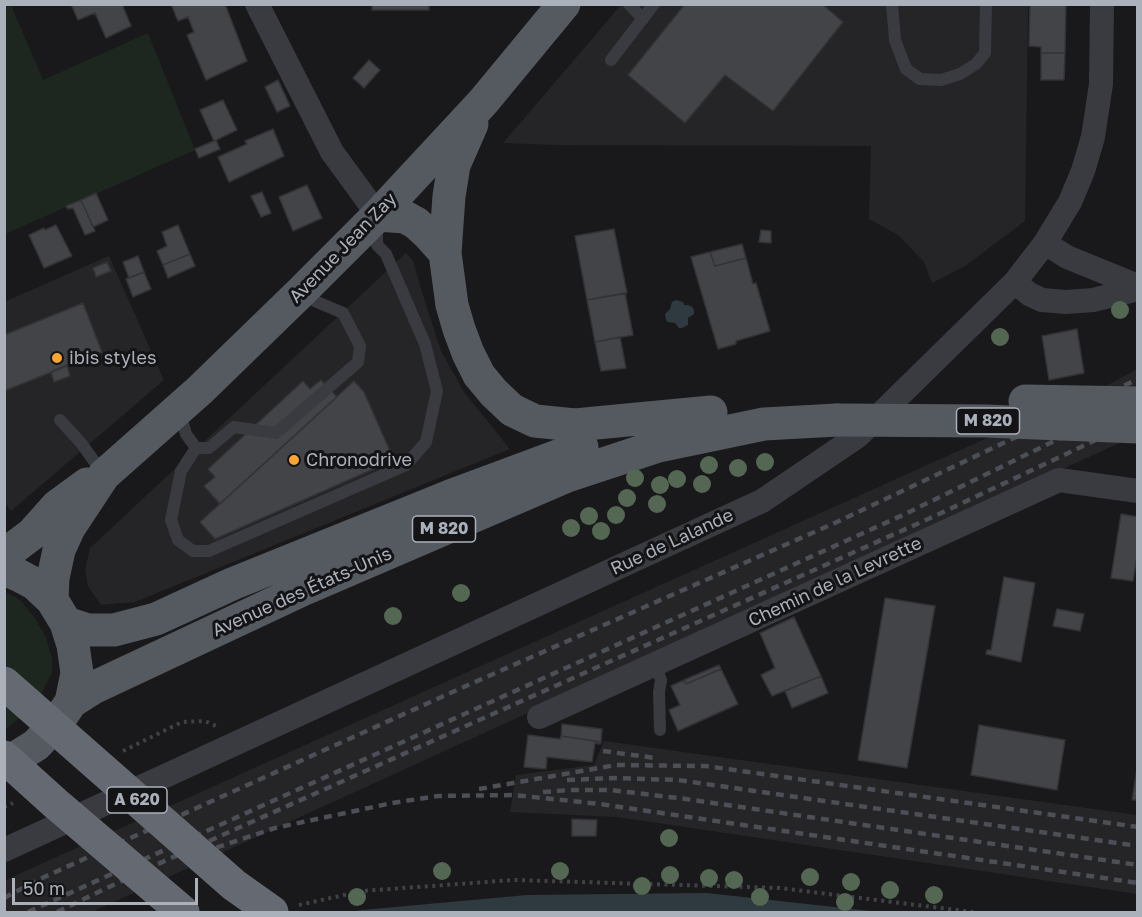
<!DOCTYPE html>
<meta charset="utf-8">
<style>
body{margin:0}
#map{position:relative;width:1142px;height:917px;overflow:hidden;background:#19191b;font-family:"Golos Text",sans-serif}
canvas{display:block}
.frame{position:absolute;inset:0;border:6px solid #abb1bb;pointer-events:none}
.scale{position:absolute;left:12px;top:878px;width:186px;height:27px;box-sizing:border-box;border:3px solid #abb1bb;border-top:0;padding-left:8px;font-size:18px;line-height:21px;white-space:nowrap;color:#abb1bb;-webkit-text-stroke:4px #141416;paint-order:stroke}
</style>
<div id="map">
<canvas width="1142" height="917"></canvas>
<div class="frame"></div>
<div class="scale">50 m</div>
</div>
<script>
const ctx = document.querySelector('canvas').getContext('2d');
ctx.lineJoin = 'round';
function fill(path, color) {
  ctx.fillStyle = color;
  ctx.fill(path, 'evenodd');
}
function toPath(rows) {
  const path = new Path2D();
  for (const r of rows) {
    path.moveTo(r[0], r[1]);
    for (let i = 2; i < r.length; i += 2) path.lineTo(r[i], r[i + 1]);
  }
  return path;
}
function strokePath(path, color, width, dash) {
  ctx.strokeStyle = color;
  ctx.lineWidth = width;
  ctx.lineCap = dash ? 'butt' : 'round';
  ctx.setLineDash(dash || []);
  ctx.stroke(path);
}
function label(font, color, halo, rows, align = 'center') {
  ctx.font = font + ' "Golos Text",sans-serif';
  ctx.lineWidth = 6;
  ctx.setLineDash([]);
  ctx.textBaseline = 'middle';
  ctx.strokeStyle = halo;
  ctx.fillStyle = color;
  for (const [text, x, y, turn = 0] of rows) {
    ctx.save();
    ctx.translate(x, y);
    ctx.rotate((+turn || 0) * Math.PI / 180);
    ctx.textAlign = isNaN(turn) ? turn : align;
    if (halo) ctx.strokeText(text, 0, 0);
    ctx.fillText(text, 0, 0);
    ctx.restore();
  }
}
fill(toPath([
 [621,5,1028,5,1025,221,965,266,932,283,924,262,898,235,869,219,871,146,556,145,503,143],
 [406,253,413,261,421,289,441,351,464,392,510,449,135,602,101,605,88,586,85,570,90,548],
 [109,256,164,380,11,511,4,502,4,302],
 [1137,369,1137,435,92,912,5,912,5,881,21,873,976,443,1104,387],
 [604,741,1137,815,1137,894,617,817,510,812,516,775,594,765]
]), '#252528');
fill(toPath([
 [5,5,11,5,43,80,148,33,195,150,5,234],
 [4,591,21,601,35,618,46,638,52,658,52,672,37,703,5,730]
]), '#1e271f');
fill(toPath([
 [676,300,683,302,684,305,688,305,692,307,694,310,694,314,688,318,688,325,682,328,679,328,675,323,668,322,666,320,665,314,670,309,672,302],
 [707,893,880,912,348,912,362,910,527,895]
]), '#2e3a40');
const building = toPath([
 [71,4,122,4,131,26,106,38,95,13,78,20,71,4],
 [171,4,225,4,247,61,206,80,187,35,194,32,188,17,178,21,171,4],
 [372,4,429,4,429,10,372,10,372,4],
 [685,4,822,4,843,22,773,111,725,75,685,123,628,75,685,4],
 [1030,4,1066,4,1065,53,1041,53,1041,47,1029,46,1030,4],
 [1041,53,1065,53,1064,80,1041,80,1041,53],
 [369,60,380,70,364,88,353,78,369,60],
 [278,80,290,106,277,112,265,87,278,80],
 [223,100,237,130,214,141,200,110,223,100],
 [273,129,284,156,229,182,218,157,247,144,245,141,273,129],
 [216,140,220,149,199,158,195,149,216,140],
 [307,185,322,218,293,231,279,197,307,185],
 [262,192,271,213,261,217,251,196,262,192],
 [96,193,108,220,93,227,81,200,96,193],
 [81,200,95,231,85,235,73,208,68,209,66,206,81,200],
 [56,225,72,256,44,268,29,235,44,228,45,230,56,225],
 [178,225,190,254,163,265,157,251,167,246,162,232,178,225],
 [614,229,627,293,587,300,575,236,614,229],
 [761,230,771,231,771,243,759,242,761,230],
 [742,244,746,258,715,266,710,252,742,244],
 [710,252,715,266,746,258,753,284,756,283,770,331,736,341,736,344,718,349,691,257,710,252],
 [190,254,195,266,168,278,163,265,190,254],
 [138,256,144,272,129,278,123,262,138,256],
 [107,262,111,271,96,277,93,268,107,262],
 [144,272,151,289,133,297,126,279,144,272],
 [625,293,633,335,595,342,587,300,625,293],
 [83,303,102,352,4,391,4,335,83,303],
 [1077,329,1084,373,1049,380,1042,336,1077,329],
 [620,337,626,368,601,371,595,342,620,337],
 [67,365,70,376,54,382,51,372,67,365],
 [321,380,337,397,220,504,204,486,215,477,208,469,303,381,310,389,321,380],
 [354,381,364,392,394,460,215,539,200,522,354,381],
 [1121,514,1138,517,1138,550,1133,581,1111,578,1121,514],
 [1004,577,1035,583,1021,662,986,654,987,650,991,650,1004,577],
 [885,598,935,606,907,768,858,760,885,598],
 [1057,609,1084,614,1080,631,1053,626,1057,609],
 [794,617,821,676,772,696,761,675,775,668,760,633,794,617],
 [719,665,721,669,686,684,684,680,719,665],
 [721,669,738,704,678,731,669,710,680,705,671,686,684,680,686,684,721,669],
 [821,676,828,693,792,708,785,691,821,676],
 [562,724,602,729,601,742,561,736,562,724],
 [979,725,1065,740,1057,790,971,775,979,725],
 [528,735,560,739,561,736,601,742,600,744,595,743,592,762,547,757,546,769,524,767,528,735],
 [1138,762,1138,800,1132,800,1138,762],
 [572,819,597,820,596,836,572,836,572,819]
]);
fill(building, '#434448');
strokePath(building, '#333337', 1.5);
strokePath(toPath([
 [123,751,182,722,205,721,216,726],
 [4,807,13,803],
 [299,905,362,891,514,880,780,888,973,912]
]), '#404247', 4, [3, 4.5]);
strokePath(toPath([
 [629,4,643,19],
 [892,4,895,40,906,69,920,79,941,80,960,74,976,64,985,53,986,4],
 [611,60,654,4],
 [179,410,186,434,196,448,209,448,234,427,276,433,358,362,360,346,343,313,317,302,303,292],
 [60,420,81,443,104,475],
 [196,448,181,471,171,520,178,540,193,551,209,551,406,465,426,442,437,391,425,344,386,254,377,245,377,225],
 [655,664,661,680,659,692,660,730]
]), '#3a3b40', 12);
strokePath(toPath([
 [257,4,332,152,378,215],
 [1045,243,1067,257,1138,286],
 [1015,282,1029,294,1042,300,1066,302,1093,300,1138,289],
 [539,717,1059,480,1138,491],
 [4,850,762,501,858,436,1015,282,1045,243,1070,202,1083,171,1093,137,1101,84,1102,4]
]), '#3a3b40', 24);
strokePath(toPath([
 [472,124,454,165,449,196,445,253,452,305,459,329,468,353,479,375,494,393,512,410,535,421,575,425,711,412],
 [378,215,405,217,416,223,428,234,445,253],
 [4,555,32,534,57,506,87,484],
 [4,569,18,575,35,584,52,600,66,623,73,645,77,673,71,702,57,723,36,745,4,765],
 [52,600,53,578,59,550,69,528,104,475,200,390,302,291,378,215,483,102,564,4],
 [66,623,88,630,114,630,156,619,232,584,450,496,582,447],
 [71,702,93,688,304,589,567,476,658,446,764,424,837,420]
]), '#555960', 33);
strokePath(toPath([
 [603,751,655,758],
 [567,780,615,778,678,780,1138,846],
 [479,789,616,765,706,766,1138,827],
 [543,792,570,790,611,790,686,799,1138,865],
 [203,852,275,828,392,803,438,796,514,795,600,804,1138,883],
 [4,898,40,879,457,690,837,522,1138,379],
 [28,912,903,515,1138,400],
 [57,912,140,872,937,515,1138,420]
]), '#4c4f55', 4.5, [8, 6]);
strokePath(toPath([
 [1025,401,1138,403],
 [837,420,986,421,1138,427]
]), '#555960', 33);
strokePath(toPath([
 [4,683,234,885,272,912],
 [4,757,55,803,183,912]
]), '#656a72', 33);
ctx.fillStyle = '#536753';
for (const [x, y] of [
 [1120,310],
 [1000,337],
 [765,462],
 [709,465],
 [738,468],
 [635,478],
 [677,479],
 [702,484],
 [660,485],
 [627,498],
 [657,504],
 [616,515],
 [589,516],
 [571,528],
 [601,531],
 [461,593],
 [393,616],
 [669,838],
 [442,871],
 [560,871],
 [670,875],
 [810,877],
 [709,878],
 [734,880],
 [851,882],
 [642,886],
 [890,890],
 [934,895],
 [357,897],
 [760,897],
 [845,902]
]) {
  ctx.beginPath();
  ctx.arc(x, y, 9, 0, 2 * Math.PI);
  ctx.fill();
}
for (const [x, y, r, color] of [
 [57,358,6,"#faa532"],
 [294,460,6,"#faa532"]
]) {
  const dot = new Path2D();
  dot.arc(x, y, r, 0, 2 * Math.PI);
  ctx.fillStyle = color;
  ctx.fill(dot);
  strokePath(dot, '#141416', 2);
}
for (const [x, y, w] of [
 [988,421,63],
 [444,529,63],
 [137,800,60]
]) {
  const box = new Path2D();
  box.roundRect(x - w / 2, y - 13, w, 26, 4.5);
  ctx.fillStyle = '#141416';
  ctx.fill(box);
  strokePath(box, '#abb1bb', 1.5);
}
label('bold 16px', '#abb1bb', null, [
 ["M 820",988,421],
 ["M 820",444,529],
 ["A 620",137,800]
]);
label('18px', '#abb1bb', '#141416', [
 ["Avenue Jean Zay",343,248,-46],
 ["Rue de Lalande",672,542,-25],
 ["Chemin de la Levrette",835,582,-25],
 ["Avenue des États-Unis",302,592,-24]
]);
label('18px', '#abb1bb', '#141416', [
 ["ibis styles",69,358],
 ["Chronodrive",306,460]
], 'left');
</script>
